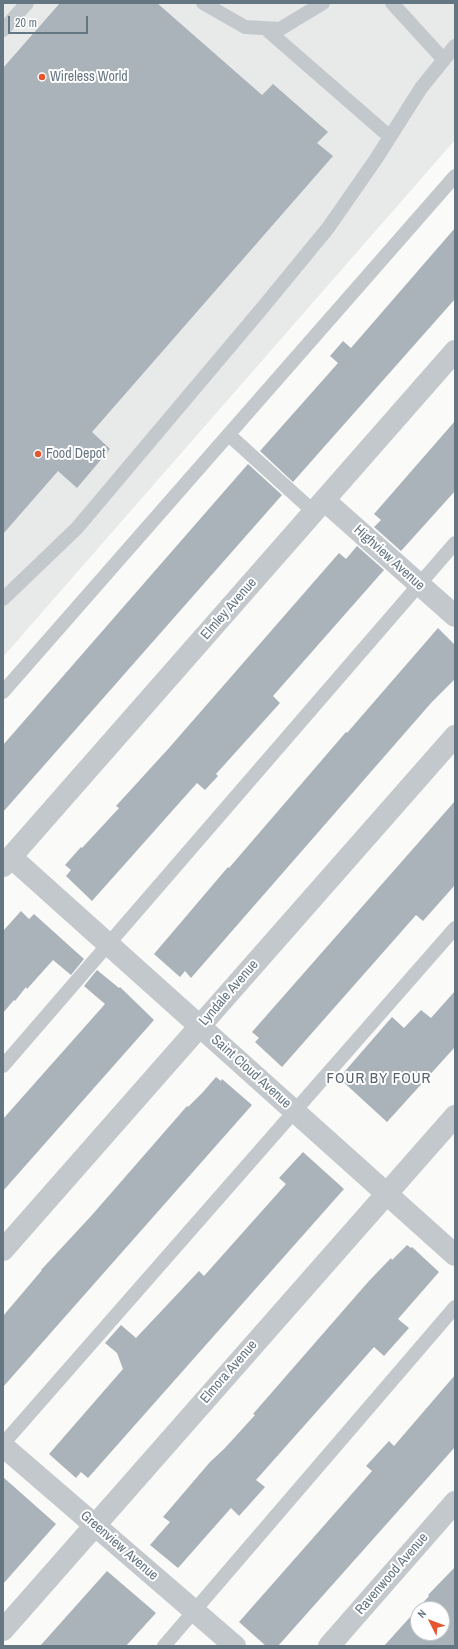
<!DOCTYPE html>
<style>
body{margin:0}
#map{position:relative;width:458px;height:1649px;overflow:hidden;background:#fafaf8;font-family:"Archivo Narrow",sans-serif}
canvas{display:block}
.frame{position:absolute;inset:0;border:4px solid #657683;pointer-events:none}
.north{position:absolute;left:410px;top:1601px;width:40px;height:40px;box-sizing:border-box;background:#fff;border:1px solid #c1c8cd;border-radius:50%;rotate:312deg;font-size:11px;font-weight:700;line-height:16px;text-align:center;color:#657683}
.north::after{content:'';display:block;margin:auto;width:14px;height:18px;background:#e4572e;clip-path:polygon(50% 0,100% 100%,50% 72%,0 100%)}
.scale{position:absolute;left:8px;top:16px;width:80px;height:18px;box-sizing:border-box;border:2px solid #657683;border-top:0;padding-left:5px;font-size:12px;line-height:14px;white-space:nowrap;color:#657683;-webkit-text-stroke:3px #fff;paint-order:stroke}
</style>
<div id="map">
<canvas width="458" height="1649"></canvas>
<div class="frame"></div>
<div class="north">N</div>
<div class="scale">20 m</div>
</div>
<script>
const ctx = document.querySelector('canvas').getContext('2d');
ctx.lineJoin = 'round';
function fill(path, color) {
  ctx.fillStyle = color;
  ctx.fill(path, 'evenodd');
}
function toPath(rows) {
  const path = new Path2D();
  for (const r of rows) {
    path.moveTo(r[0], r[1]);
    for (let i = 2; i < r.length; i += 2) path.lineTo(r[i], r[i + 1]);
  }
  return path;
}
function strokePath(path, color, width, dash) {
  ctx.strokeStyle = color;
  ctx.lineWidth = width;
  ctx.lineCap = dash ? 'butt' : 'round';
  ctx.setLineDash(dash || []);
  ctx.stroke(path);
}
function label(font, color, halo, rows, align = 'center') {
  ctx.font = font + ' "Archivo Narrow",sans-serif';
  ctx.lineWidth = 4;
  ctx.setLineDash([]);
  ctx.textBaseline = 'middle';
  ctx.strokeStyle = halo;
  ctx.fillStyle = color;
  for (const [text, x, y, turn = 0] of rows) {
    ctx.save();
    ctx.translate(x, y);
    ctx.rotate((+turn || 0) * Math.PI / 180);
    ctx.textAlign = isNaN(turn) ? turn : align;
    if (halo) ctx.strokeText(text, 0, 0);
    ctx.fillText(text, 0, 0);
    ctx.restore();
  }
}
fill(toPath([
 [3,3,455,3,455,140,3,657]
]), '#e8e9e9');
fill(toPath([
 [60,3,157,3,262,95,273,84,328,132,317,143,333,156,92,432,110,449,77,488,58,471,3,534,3,68],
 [455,228,455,299,293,482,260,451,338,363,330,356,343,341,351,348],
 [455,421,455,491,401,551,374,527,381,520,374,514],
 [248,464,282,495,3,812,3,745],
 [357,546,384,570,273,696,280,703,216,774,218,776,205,790,197,783,92,901,66,876,71,870,65,865,81,847,82,848,119,808,116,806,169,748,339,553,346,559],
 [438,628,455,645,455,679,431,703,191,978,185,971,180,977,154,954,228,867,229,868,346,732,347,733],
 [455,801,455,885,423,921,416,915,282,1067,255,1042,259,1038,252,1032],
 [21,911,29,919,34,914,84,959,71,975,53,960,27,989,26,987,15,1001,14,1000,3,1013,3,931],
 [97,970,119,988,120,987,154,1020,3,1191,3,1119,105,1004,84,986],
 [455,991,455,1047,387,1122,339,1078,392,1017,404,1028,421,1010,431,1018],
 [216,1077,221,1081,222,1079,252,1105,3,1387,3,1316,42,1270,41,1270,92,1215,187,1106,188,1107,203,1092],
 [303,1152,344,1189,88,1478,81,1472,76,1478,49,1454,123,1369,117,1353,105,1343,121,1325,136,1338,199,1271,204,1276,286,1184,279,1178],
 [407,1245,411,1248,412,1247,439,1272,398,1319,409,1328,384,1356,374,1347,256,1480,265,1487,239,1516,231,1508,178,1568,150,1545,170,1522,163,1517,210,1462,224,1449,255,1415,253,1414,368,1282,391,1258,392,1260],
 [455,1375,455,1447,278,1646,266,1646,239,1622,372,1471,366,1466,389,1441,394,1446],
 [3,1477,56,1524,3,1584],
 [455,1567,455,1646,384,1646,429,1596,428,1595],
 [418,1609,442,1609,442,1633,418,1633],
 [107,1571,156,1613,145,1625,126,1646,40,1646]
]), '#aab3b9');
strokePath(toPath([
 [203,3,245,27,280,29,323,3],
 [392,3,444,60],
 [266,29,390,137],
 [3,30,27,3],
 [229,435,314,512],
 [3,599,77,528,264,306,328,228,376,159,421,88,455,46],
 [3,692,455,176],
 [3,1066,455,543],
 [3,1444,455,928],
 [164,1646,455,1307]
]), '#c3c8cc', 14);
strokePath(toPath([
 [324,500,455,616],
 [11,857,455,1255],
 [3,866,455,351],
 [3,1250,455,736],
 [3,1446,235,1646],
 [3,1630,455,1116],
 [329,1646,455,1502]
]), '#c3c8cc', 22);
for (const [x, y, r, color] of [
 [42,77,4,"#e4572e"],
 [38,454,4,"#e4572e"]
]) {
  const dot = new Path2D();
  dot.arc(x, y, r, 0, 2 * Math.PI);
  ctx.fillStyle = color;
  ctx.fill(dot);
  strokePath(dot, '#fff', 1.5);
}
label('14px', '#657683', '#fff', [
 ["Wireless World",50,77],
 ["Food Depot",46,454]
], 'left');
label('14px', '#657683', '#fff', [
 ["Highview Avenue",389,558,42],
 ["Elmley Avenue",229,609,-49],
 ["Lyndale Avenue",229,993,-49],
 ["Saint Cloud Avenue",251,1072,42],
 ["Elmora Avenue",229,1372,-49],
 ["Greenview Avenue",119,1546,41],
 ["Ravenwood Avenue",392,1574,-49]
]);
ctx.letterSpacing = '1px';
label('15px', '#57646e', '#fff', [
 ["FOUR BY FOUR",379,1079]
]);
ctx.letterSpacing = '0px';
</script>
